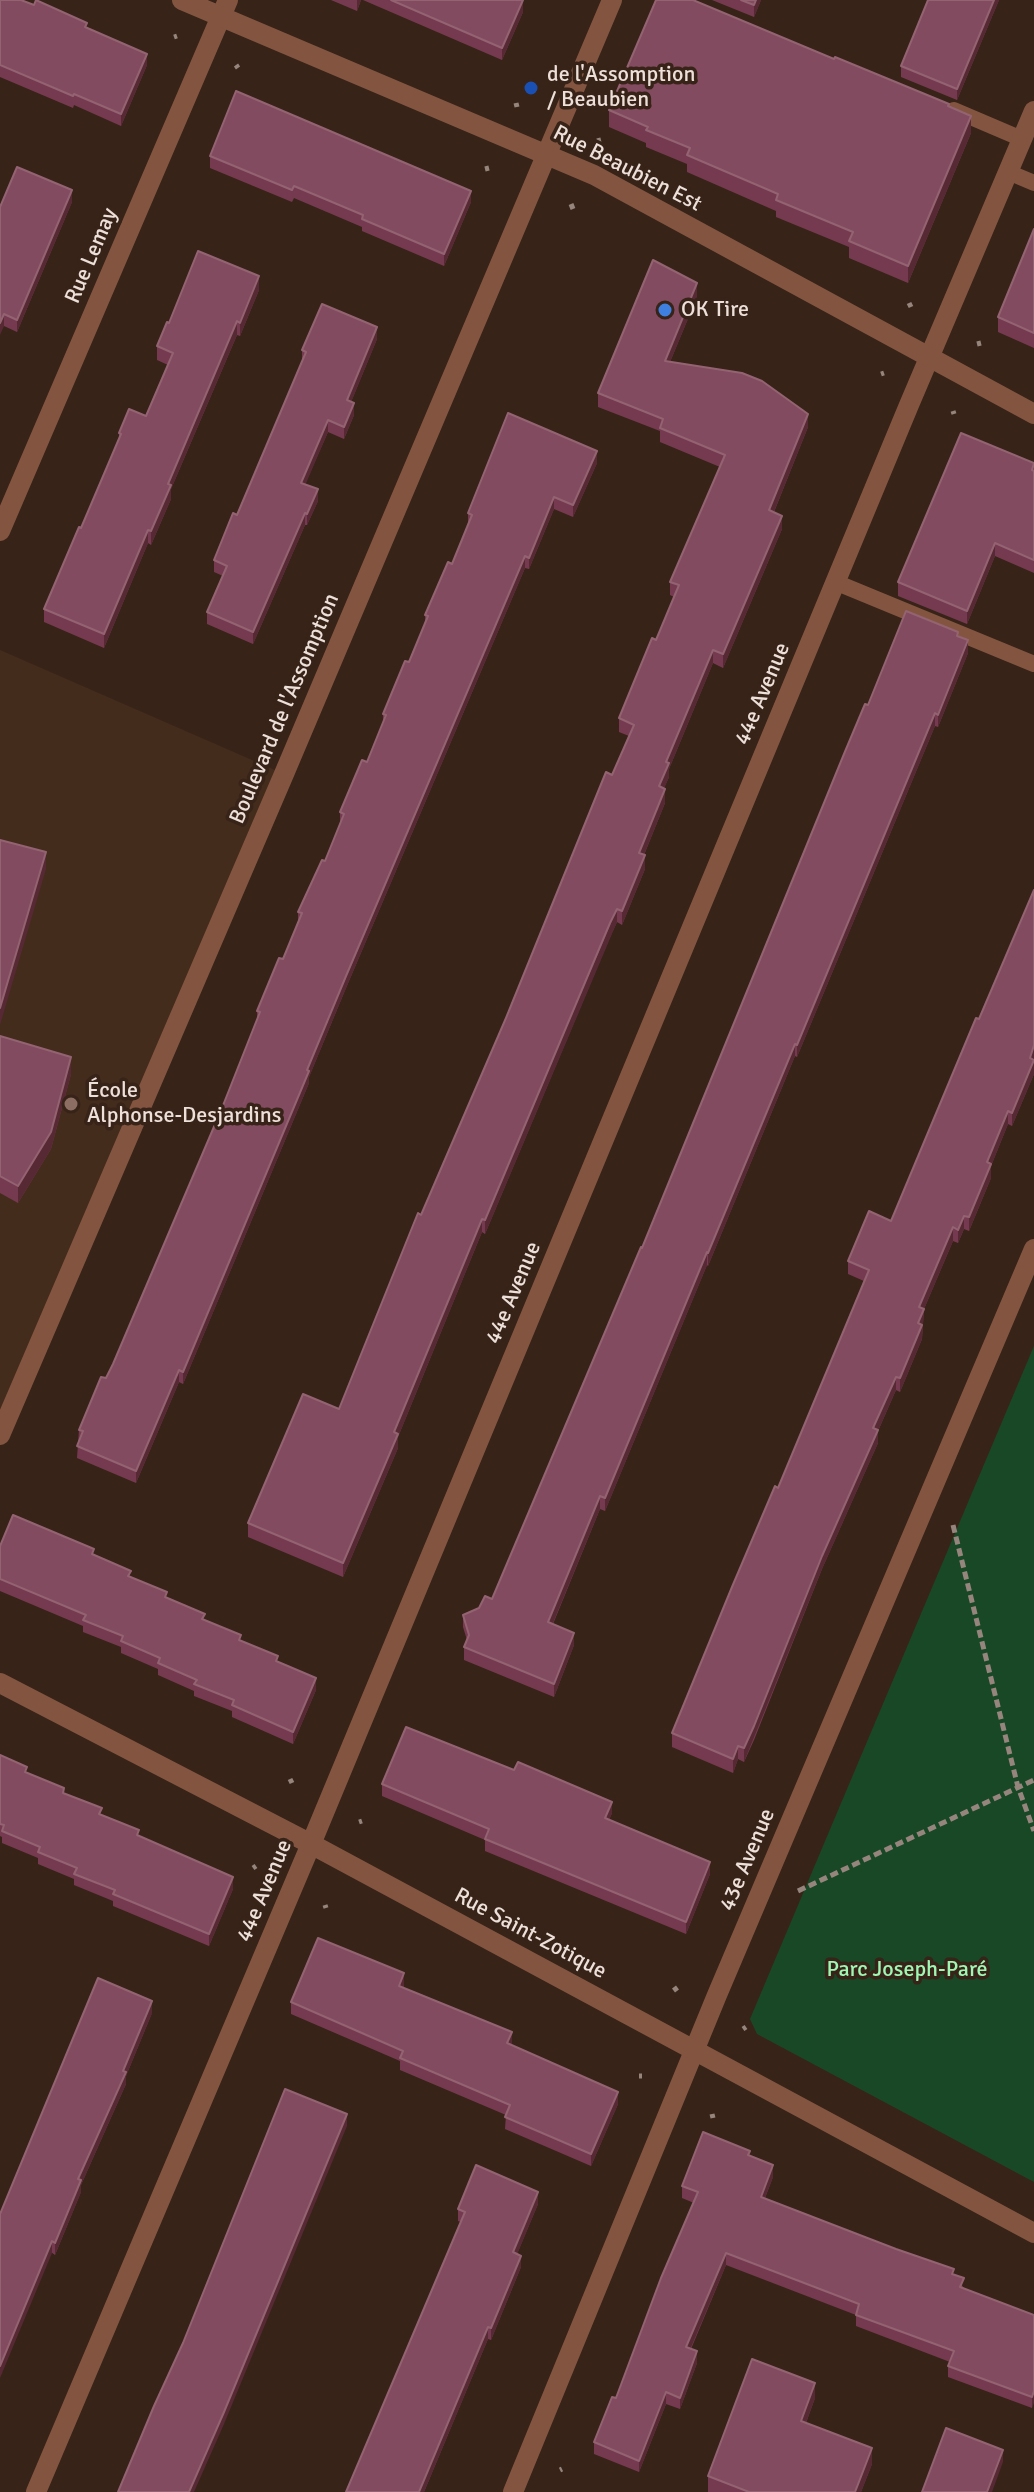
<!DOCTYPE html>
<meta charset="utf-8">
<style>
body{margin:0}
canvas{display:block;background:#372318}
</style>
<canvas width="1034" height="2492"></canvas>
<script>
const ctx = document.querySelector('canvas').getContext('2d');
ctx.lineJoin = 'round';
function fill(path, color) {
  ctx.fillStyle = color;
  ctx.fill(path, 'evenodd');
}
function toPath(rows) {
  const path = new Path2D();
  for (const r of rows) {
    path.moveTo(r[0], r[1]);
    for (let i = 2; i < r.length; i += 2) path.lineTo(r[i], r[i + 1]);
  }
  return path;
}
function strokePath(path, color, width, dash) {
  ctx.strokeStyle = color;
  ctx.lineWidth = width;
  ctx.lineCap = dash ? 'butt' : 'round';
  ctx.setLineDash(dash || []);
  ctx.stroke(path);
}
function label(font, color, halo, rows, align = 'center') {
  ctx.font = font + ' Signika,sans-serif';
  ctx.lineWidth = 7;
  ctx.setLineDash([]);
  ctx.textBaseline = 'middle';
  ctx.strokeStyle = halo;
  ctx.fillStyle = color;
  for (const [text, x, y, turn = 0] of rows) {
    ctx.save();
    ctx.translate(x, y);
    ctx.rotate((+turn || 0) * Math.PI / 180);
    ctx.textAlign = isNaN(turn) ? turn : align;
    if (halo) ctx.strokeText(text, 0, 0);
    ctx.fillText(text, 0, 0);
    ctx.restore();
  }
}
fill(toPath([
 [0,650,284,774,0,1435]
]), '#442c1d');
fill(toPath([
 [1034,1346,1034,2182,757,2034,750,2019]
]), '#194827');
strokePath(toPath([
 [174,37,177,36],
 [236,65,238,68],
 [516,103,517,107],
 [597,141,601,140],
 [485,169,489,168],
 [571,204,573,209],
 [909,303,911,307],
 [977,344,981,343],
 [881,374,884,373],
 [953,411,954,414],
 [953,1525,1018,1787,1034,1831],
 [290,1779,292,1783],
 [359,1822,362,1821],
 [253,1868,256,1866],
 [798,1891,1034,1780],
 [325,1905,326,1908],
 [674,1987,677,1991],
 [743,2029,746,2027],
 [639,2076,642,2076],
 [712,2114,713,2118],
 [560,2470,562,2469]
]), '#96857d', 5, [8, 4]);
strokePath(toPath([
 [954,110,1022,139],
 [1008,172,1034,183],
 [835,582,1034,664]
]), '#835540', 16);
strokePath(toPath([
 [0,531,228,0],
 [36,2492,311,1844,909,405,1034,111],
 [513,2492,717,1995,1034,1249]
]), '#835540', 20);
strokePath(toPath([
 [182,0,594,175,1034,414],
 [0,1435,284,774,612,0],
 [0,1683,311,1844,1034,2233]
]), '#835540', 20);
fill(toPath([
 [0,0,87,28,147,65,121,126,74,105,73,108,0,77],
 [331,0,361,0,357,11],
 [363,0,523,0,523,12,502,60],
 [712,0,761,0,754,17],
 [928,0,999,0,957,100,901,77,901,66],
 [834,59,949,106,971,133,908,283,849,258,849,247,776,217,776,211,687,172,687,164,646,147,646,143,609,127,609,110],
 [210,156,471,202,444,266,362,231,362,227,294,198,292,202,210,168],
 [72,202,17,332,4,326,0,207],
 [1034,229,1034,348,998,332,998,317],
 [259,290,240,336,237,335,171,489,171,499,151,545,148,543,104,648,44,622,44,609,81,528,119,439,119,433,146,416,168,365,157,360,157,346,169,323],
 [697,297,670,362,808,427,774,512,782,529,723,668,713,663,669,769,669,777,664,788,665,803,644,855,645,869,622,925,617,922,610,937,485,1234,482,1232,398,1437,398,1448,343,1577,248,1537,248,1523,339,1409,421,1215,629,736,619,732,619,718,656,640,674,597,670,595,670,582,720,467,660,442,660,431,598,407,598,393],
 [377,339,351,402,354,415,344,439,328,432,305,484,318,501,307,525,305,525,253,644,207,624,207,612,223,576,214,572,214,560,237,515,302,361,302,350],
 [597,463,573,517,554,509,529,569,525,568,346,988,309,1077,309,1083,183,1384,179,1382,136,1483,77,1458,79,1430,113,1364,222,1108,257,1020,257,1011,283,959,298,923,298,912,325,861,340,824,340,812,367,762,383,722,383,714,409,662,425,622,425,615,452,564,468,525,468,513],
 [1034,463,1034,573,995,556,967,624,898,596,898,582],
 [958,636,968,653,938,727,935,726,797,1057,795,1056,708,1266,707,1265,605,1511,600,1509,553,1624,574,1645,554,1697,464,1660,464,1647,467,1640,463,1627,463,1615,479,1608,492,1599,642,1248,868,705],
 [1034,890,1034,1074,1012,1126,1008,1124,991,1166,991,1178,969,1231,964,1229,958,1243,953,1241,924,1309,922,1339,900,1392,896,1390,878,1431,878,1443,822,1569,754,1740,744,1762,738,1759,733,1773,672,1747,672,1733,778,1488,864,1281,848,1274,848,1261,891,1221],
 [0,1036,71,1074,51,1149,18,1203,0,1193],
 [0,1546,94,1555,278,1662,316,1690,293,1744,232,1717,232,1711,194,1696,194,1691,158,1675,158,1669,121,1653,121,1647,83,1632,83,1626,0,1591],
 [0,1755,27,1773,233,1889,209,1946,113,1906,113,1901,74,1885,74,1879,38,1864,38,1858,2,1843,2,1837,0,1836],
 [514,1770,612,1813,609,1820,710,1874,686,1934,485,1851,485,1840,382,1796,382,1784],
 [404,1985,403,1988,512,2045,618,2104,591,2166,505,2129,506,2115,400,2070,400,2061,291,2014,291,2002],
 [152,2013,126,2076,126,2084,81,2185,81,2192,55,2255,0,2214],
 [750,2156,773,2177,765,2198,954,2275,964,2288,1034,2315,1032,2408,948,2377,948,2366,950,2362,856,2326,856,2315,726,2265,691,2349,697,2363,680,2409,666,2404,639,2472,594,2454,594,2442,616,2398,694,2203,682,2198,682,2186],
 [538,2204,517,2254,521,2267,491,2340,488,2339,424,2492,346,2492,461,2222,458,2221,458,2209],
 [815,2398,806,2423,872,2464,861,2492,708,2492,708,2476]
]), '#753a50');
fill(toPath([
 [357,0,361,0,357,11],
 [523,0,523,12,502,60,502,48],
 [756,0,761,0,754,17,754,5],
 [994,0,999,0,957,100,957,89],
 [147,54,147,65,121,126,121,114],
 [971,116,971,133,908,283,908,266],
 [72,190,72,202,17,332,17,320],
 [471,191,471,202,444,266,444,254],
 [259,276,259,290,240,336,240,323],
 [697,283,697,297,665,374,665,361],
 [4,314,4,326,0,335,0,323],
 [237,321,237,335,171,489,171,499,151,545,151,531,168,484],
 [377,327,377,339,347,412,347,400],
 [354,403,354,415,344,439,344,427],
 [808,414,808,427,769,524,769,510],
 [328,420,328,432,301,495,301,483],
 [597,451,597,463,573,517,573,505],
 [318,489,318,501,307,525,307,514],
 [554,497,554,509,529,569,529,558],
 [305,513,305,525,253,644,253,632],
 [782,516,782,529,723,668,723,654],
 [148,530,148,543,104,648,104,634],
 [995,543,995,556,967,624,967,611],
 [525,556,525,568,346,988,309,1077,309,1083,183,1384,183,1372,307,1070],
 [968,640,968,653,938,727,938,715],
 [713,650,713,663,669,769,669,777,659,800,659,786,666,762],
 [935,713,935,726,797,1057,797,1045],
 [665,789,665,803,639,867,639,853],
 [46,852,46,869,0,1025,0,1008],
 [645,855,645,869,622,925,622,911],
 [617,909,617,922,485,1234,485,1220],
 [795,1044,795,1056,708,1266,708,1253],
 [1034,1045,1034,1074,1012,1126,1012,1113],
 [71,1057,71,1074,51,1149,18,1203,18,1186],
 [1008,1111,1008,1124,991,1166,991,1178,969,1231,969,1217,987,1162],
 [964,1216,964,1229,958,1243,958,1230],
 [482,1219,482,1232,398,1437,398,1448,343,1577,343,1563,394,1432],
 [953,1227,953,1241,924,1309,922,1339,900,1392,900,1378,919,1307],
 [707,1252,707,1265,605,1511,605,1498],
 [179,1370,179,1382,136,1483,136,1471],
 [896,1377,896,1390,878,1431,878,1443,822,1569,744,1762,744,1748,873,1428],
 [600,1496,600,1509,548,1635,548,1622],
 [574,1633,574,1645,554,1697,554,1684],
 [316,1678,316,1690,293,1744,293,1732],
 [738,1746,738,1759,733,1773,733,1759],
 [612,1802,612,1813,605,1830,605,1818],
 [710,1862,710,1874,686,1934,686,1922],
 [233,1877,233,1889,209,1946,209,1934],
 [404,1973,404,1985,399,1998,399,1986],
 [152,2001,152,2013,126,2076,126,2084,81,2185,81,2192,55,2255,55,2243,78,2179],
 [512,2032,512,2044,507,2055,507,2043],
 [618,2092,618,2104,591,2166,591,2154],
 [347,2114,347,2126,224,2424,194,2492,189,2492],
 [773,2165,773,2177,761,2208,761,2197],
 [538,2192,538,2204,513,2264,513,2252],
 [52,2241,52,2253,0,2378,0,2366],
 [726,2253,726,2265,686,2359,686,2347],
 [521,2256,521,2267,491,2340,491,2328],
 [488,2327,488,2339,424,2492,419,2492],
 [697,2351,697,2363,680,2409,680,2398],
 [815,2383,815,2398,801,2436,801,2421],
 [1034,2391,1034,2403,1032,2408,1032,2397],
 [666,2392,666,2404,639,2472,639,2461],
 [872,2448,872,2464,861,2492,855,2492],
 [1003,2450,1003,2462,992,2492,987,2492]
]), '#572934');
const building = toPath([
 [0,0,21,0,34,5,36,0,87,23,85,27,147,54,121,114,74,94,73,96,0,65,0,0],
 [391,0,523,0,502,48,391,0],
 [656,0,693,0,834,59,835,57,949,104,948,106,971,116,908,266,849,241,853,232,776,200,778,194,687,155,690,148,646,130,648,127,609,110,656,0],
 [741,0,756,0,754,5,741,0],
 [928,0,994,0,957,89,901,66,928,0],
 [236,91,471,191,444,254,362,219,363,215,294,186,292,190,210,156,236,91],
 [17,167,72,190,17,320,4,314,0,323,0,207,17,167],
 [1034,229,1034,333,998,317,1034,229],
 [198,251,259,276,240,323,237,321,168,484,171,485,151,531,148,530,104,634,44,609,79,527,81,528,121,434,119,433,129,409,146,416,173,353,157,346,167,322,169,323,198,251],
 [653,260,697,283,665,361,742,373,762,381,808,414,769,510,782,516,723,654,713,650,666,762,669,763,659,786,665,789,639,853,645,855,622,911,617,909,610,923,485,1220,482,1219,394,1432,398,1434,343,1563,248,1523,303,1394,339,1409,418,1213,421,1215,506,1018,606,772,612,775,634,725,619,718,652,638,656,640,679,585,670,582,725,455,660,428,663,419,598,393,653,260],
 [322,304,377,327,347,400,354,403,344,427,328,420,301,483,318,489,307,514,305,513,253,632,207,612,227,566,214,560,233,513,237,515,306,352,302,350,322,304],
 [508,413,597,451,573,505,554,497,529,558,525,556,346,976,307,1070,309,1071,183,1372,179,1370,136,1471,77,1446,83,1431,79,1430,101,1377,106,1378,113,1364,222,1108,260,1012,257,1011,279,958,283,959,302,913,298,912,322,860,325,861,344,814,340,812,362,760,367,762,386,715,383,714,405,661,409,662,428,616,425,615,448,562,452,564,472,515,468,513,508,413],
 [961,433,1034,463,1032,470,1034,471,1034,560,995,543,967,611,898,582,961,433],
 [906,611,958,632,957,636,968,640,938,715,935,713,797,1045,795,1044,708,1253,707,1252,605,1498,600,1496,548,1622,574,1633,554,1684,464,1647,469,1635,463,1615,479,1608,485,1596,492,1599,641,1247,642,1248,844,754,865,704,868,705,906,611],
 [0,840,46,852,0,1008,0,840],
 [1034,890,1034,1045,1030,1058,1034,1060,1012,1113,1008,1111,987,1162,991,1164,969,1217,964,1216,958,1230,953,1227,919,1307,924,1309,918,1323,922,1325,900,1378,896,1377,873,1428,878,1430,822,1556,754,1726,744,1748,738,1746,733,1759,672,1733,732,1587,775,1486,778,1488,869,1270,848,1261,869,1211,891,1221,976,1018,979,1019,1034,890],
 [0,1036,71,1057,51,1132,18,1186,0,1176,0,1036],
 [13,1515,94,1549,92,1554,131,1571,128,1576,167,1592,165,1597,205,1614,202,1619,241,1635,239,1640,278,1656,276,1661,316,1678,293,1732,232,1705,234,1700,194,1684,197,1680,158,1663,160,1658,121,1641,123,1636,83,1620,86,1615,0,1579,0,1546,13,1515],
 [406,1727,514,1770,518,1762,612,1802,605,1818,710,1862,686,1922,485,1839,489,1829,382,1784,406,1727],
 [0,1755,27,1767,25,1772,64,1788,63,1793,102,1808,99,1814,139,1830,137,1835,233,1877,209,1934,113,1894,115,1890,74,1874,77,1868,38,1852,40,1847,2,1831,4,1825,0,1824,0,1755],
 [318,1938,404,1973,399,1986,512,2032,507,2043,618,2092,591,2154,505,2117,510,2105,400,2058,403,2051,291,2002,318,1938],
 [98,1978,152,2001,123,2071,126,2072,78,2179,81,2180,55,2243,52,2241,0,2366,0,2214,98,1978],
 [285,2089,347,2114,224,2412,189,2492,118,2492,154,2406,183,2343,285,2089],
 [703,2132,750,2151,748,2155,773,2165,761,2197,896,2249,954,2269,952,2274,964,2278,960,2287,1034,2315,1034,2391,1032,2397,948,2366,954,2351,856,2315,859,2304,726,2253,686,2347,697,2351,680,2398,666,2392,639,2461,594,2442,612,2397,616,2398,661,2278,698,2192,682,2186,703,2132],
 [476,2165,538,2192,513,2252,521,2256,491,2328,488,2327,419,2492,346,2492,465,2212,458,2209,476,2165],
 [752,2359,815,2383,801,2421,872,2448,855,2492,749,2492,708,2476,752,2359],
 [946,2428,1003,2450,987,2492,922,2492,946,2428]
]);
fill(building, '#824b5f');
strokePath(building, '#936372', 2);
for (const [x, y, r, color] of [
 [531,88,8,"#1a4fb4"],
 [665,310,8,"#3f7fe0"],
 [71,1104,8,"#8d6e63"]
]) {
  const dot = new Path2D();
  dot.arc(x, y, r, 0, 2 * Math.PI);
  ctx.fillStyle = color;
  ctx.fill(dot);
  strokePath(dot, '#372318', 3);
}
label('22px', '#ede0d9', '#372318', [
 ["de l'Assomption",547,75],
 ["/ Beaubien",547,100],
 ["OK Tire",681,310],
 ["École",87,1091],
 ["Alphonse-Desjardins",87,1116]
], 'left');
label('22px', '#ede0d9', '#372318', [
 ["Rue Beaubien Est",627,169,27],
 ["Rue Lemay",92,256,-67],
 ["44e Avenue",763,694,-67],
 ["Boulevard de l'Assomption",285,709,-67],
 ["44e Avenue",514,1293,-67],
 ["43e Avenue",748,1860,-67],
 ["44e Avenue",265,1891,-67],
 ["Rue Saint-Zotique",530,1934,28]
]);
label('22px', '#a0f7b4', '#372318', [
 ["Parc Joseph-Paré",907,1970]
]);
</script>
